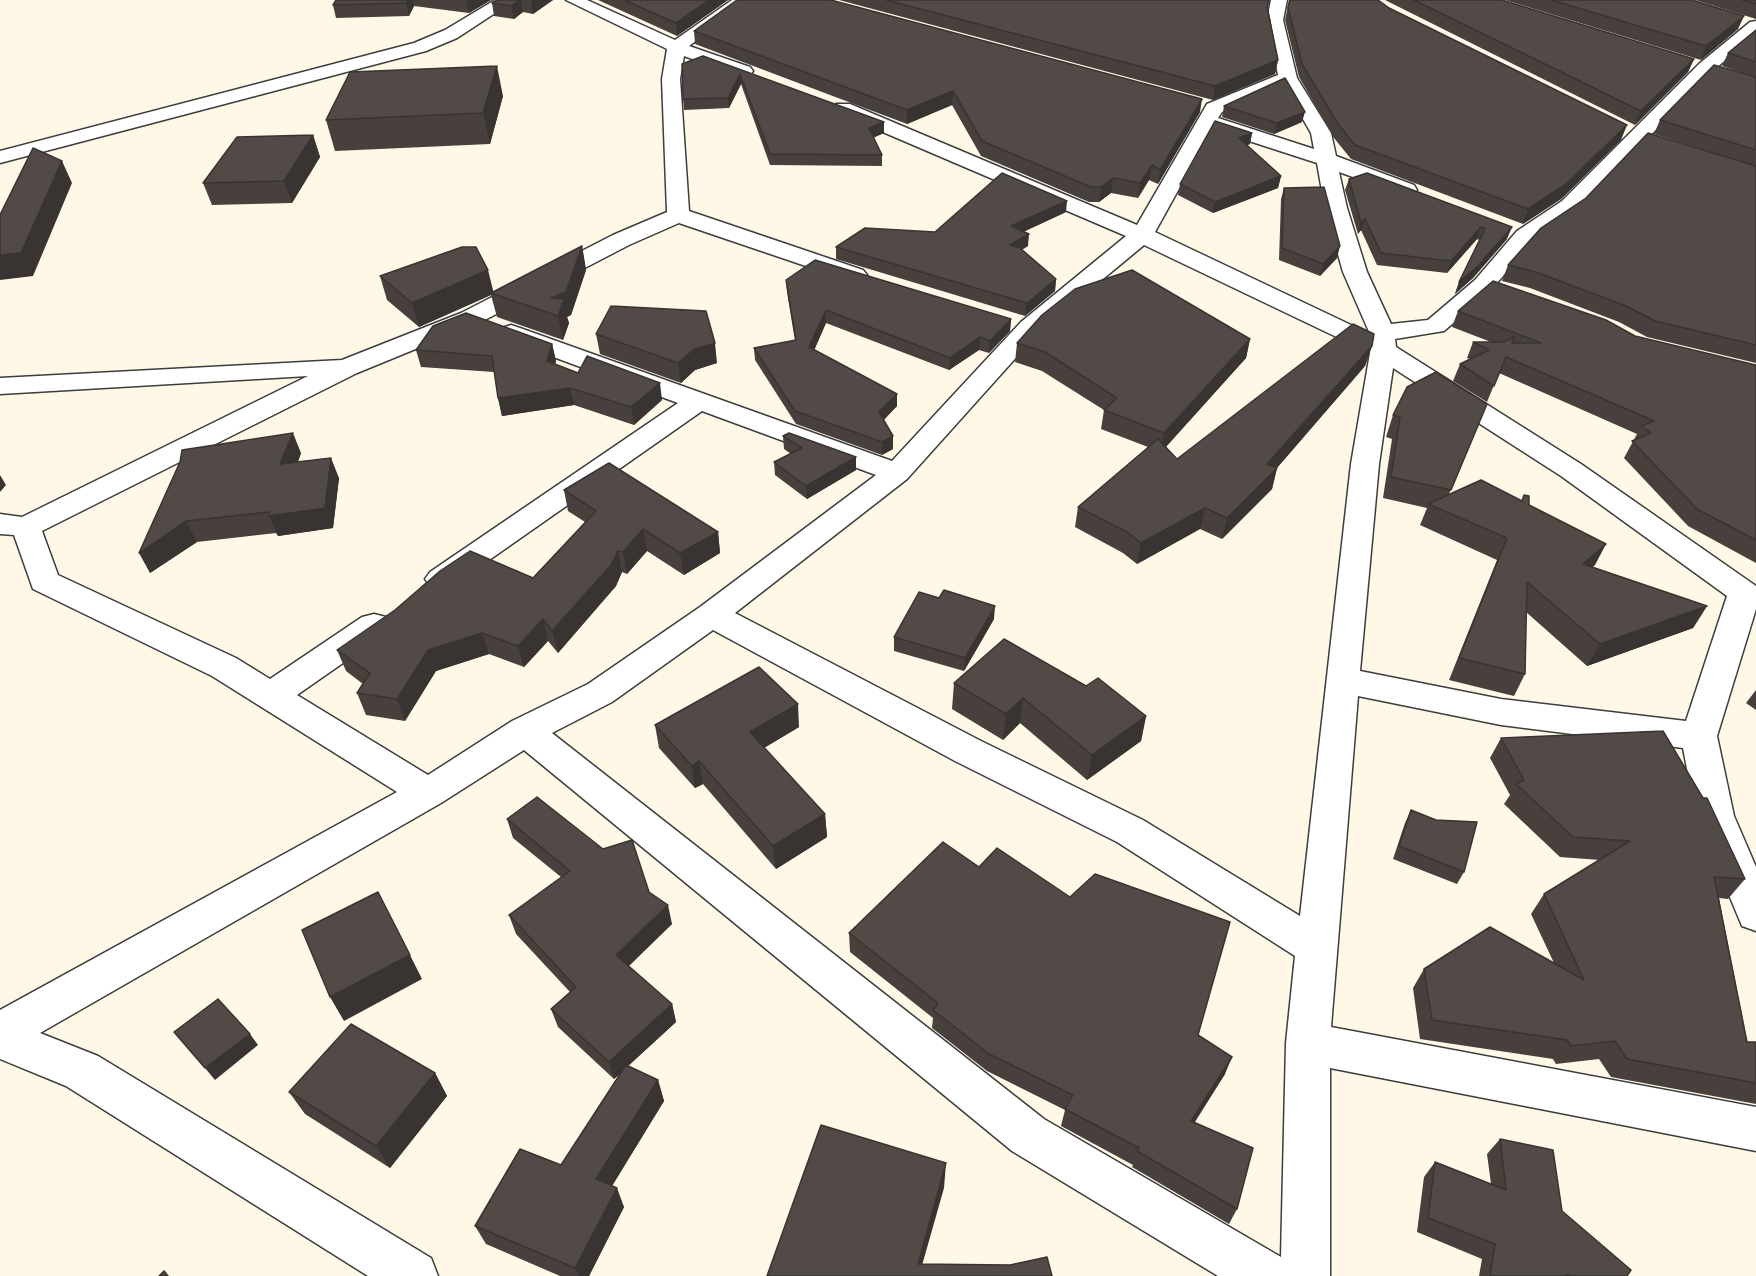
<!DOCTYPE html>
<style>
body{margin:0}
canvas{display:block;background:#fff8e7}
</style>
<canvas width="1756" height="1276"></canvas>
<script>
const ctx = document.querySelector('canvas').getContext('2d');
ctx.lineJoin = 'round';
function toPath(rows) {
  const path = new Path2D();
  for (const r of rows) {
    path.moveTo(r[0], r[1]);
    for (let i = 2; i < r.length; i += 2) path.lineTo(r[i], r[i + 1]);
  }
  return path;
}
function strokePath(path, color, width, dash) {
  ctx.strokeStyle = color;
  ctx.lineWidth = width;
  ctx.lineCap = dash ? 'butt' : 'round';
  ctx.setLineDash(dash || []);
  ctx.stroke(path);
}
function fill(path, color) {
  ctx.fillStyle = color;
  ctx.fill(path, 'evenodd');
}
const street = toPath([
 [495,0,515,0,457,38,426,51,0,163,0,151,414,43,445,30,495,0],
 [566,0,587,0,675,40,732,0,751,0,689,46,750,67,753,71,750,75,738,75,684,56,680,79,689,211,863,270,867,275,863,280,847,280,679,223,629,245,479,323,357,373,42,531,58,575,236,658,270,679,362,617,374,614,386,617,390,625,386,633,297,695,428,775,512,721,588,684,700,607,876,475,702,411,452,586,441,590,430,586,425,579,430,572,678,403,502,338,498,333,502,328,511,325,520,328,892,461,1021,322,1126,236,836,112,833,108,836,104,850,104,1137,225,1207,104,1278,75,1267,20,1271,0,1287,0,1283,20,1297,78,1331,133,1336,156,1414,185,1417,190,1414,195,1406,196,1339,172,1347,208,1367,272,1391,324,1428,320,1475,280,1517,231,1562,201,1699,64,1750,22,1756,21,1756,35,1711,72,1578,211,1533,241,1491,290,1444,331,1395,339,1396,347,1581,464,1756,586,1756,609,1717,736,1734,816,1756,867,1756,931,1742,926,1696,816,1683,748,1501,725,1358,696,1331,1027,1756,1107,1756,1151,1330,1068,1330,1276,1218,1276,1012,1151,524,750,441,803,40,1033,98,1056,431,1258,438,1276,368,1276,66,1086,0,1059,0,1010,397,792,212,676,33,589,14,535,0,534,0,514,22,517,308,376,0,394,0,378,342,360,461,313,613,235,667,212,662,79,667,49,566,0],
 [1284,86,1311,133,1314,149,1218,118,1222,112,1284,86],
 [1212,129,1317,163,1325,208,1343,272,1370,334,1155,232,1212,129],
 [1144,245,1370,353,1351,464,1300,916,1143,820,981,741,735,613,907,479,1039,332,1144,245],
 [1393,368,1561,476,1727,596,1686,721,1501,699,1360,671,1379,464,1393,368],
 [713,630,955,761,1117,842,1295,956,1286,1043,1281,1257,1044,1119,552,733,612,702,713,630]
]);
strokePath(street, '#3d3d3d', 3);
fill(street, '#fff');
fill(toPath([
 [336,0,491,0,469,13,414,6,409,16,336,18,333,5],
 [497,0,553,0,533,14,523,12,514,19,494,16,492,3],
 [598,0,728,0,677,36],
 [839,0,1269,0,1268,7,1278,60,1275,74,1213,100],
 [1289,0,1378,0,1389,8,1621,140,1561,199,1523,224,1351,159,1334,138,1299,77,1285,20],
 [1385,0,1502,0,1694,59,1688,72,1635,125],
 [1505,0,1692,0,1738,29,1701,60],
 [1695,0,1756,0,1756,19],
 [1756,30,1756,363,1647,337,1619,322,1530,288,1502,281,1508,265,1745,163,1654,134,1660,120,1751,76,1722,66,1728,53],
 [694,31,1200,112,1158,184,1149,180,1138,198,1111,193,1099,202,1089,202,981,156,952,105,907,124,695,44],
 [703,56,884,133,873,138,882,155,882,166,770,165,741,84,729,108,684,110,683,99],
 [503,96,490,144,335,151,326,120],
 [1224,106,1302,122,1274,134,1222,117],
 [1252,133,1250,144,1247,145,1281,176,1278,188,1213,213,1178,195,1180,184],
 [313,135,320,157,292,203,212,205,203,183],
 [1367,173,1507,239,1473,278,1455,294,1459,282,1479,240,1477,239,1447,273,1377,265,1361,230,1358,234,1345,190,1349,179],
 [1284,188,1337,258,1320,276,1279,260,1281,199],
 [1066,212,1023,232,1028,246,1022,250,1056,279,1055,291,1025,316,836,259,836,247],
 [582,246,586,270,571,315,567,317,569,323,563,340,497,317,491,295,419,327,387,300,380,276,493,292],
 [786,280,1011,319,1010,331,989,353,979,350,949,370,826,323,814,350,897,406,884,420,893,436,893,449,882,455,796,424,755,360,754,348,795,341,787,292],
 [1458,311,1635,336,1756,365,1756,563,1688,526,1624,458,1637,434,1499,373,1487,402,1453,381,1460,364,1470,359,1467,358,1473,342,1491,342,1452,327],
 [596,334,717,363,695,370,681,383,600,354],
 [1250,339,1246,358,1166,447,1177,459,1372,346,1365,366,1277,468,1272,489,1222,539,1200,529,1137,564,1123,553,1075,527,1078,507,1148,447,1101,429,1104,410,1042,371,1015,362,1017,343],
 [552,344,556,361,555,364,578,373,662,400,634,425,574,405,502,416,498,398,494,372,421,367,416,350],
 [1487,404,1449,494,1529,505,1595,565,1592,567,1707,606,1693,628,1587,666,1526,612,1525,674,1514,696,1449,680,1497,560,1420,525,1427,508,1383,498,1392,439,1386,437,1393,415],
 [783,436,856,470,807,499,775,475,774,462,791,454,784,449],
 [301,453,298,462,339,478,333,528,278,536,276,533,197,542,150,573,180,462],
 [564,490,718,532,720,553,684,575,647,551,627,574,622,572,616,586,558,653,548,641,524,667,489,654,436,671,405,721,366,715,357,693,363,684,346,671,337,650,533,578,585,522,568,511],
 [994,619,964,671,894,651,894,637],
 [954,683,1086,686,1146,716,1141,741,1087,780,1020,723,1003,740,952,709],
 [1756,690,1756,710,1746,703],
 [655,725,799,727,764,748,825,814,827,837,776,869,703,784,695,788,659,748],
 [1501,738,1745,879,1728,899,1719,898,1747,1042,1756,1042,1756,1104,1611,1077,1599,1059,1556,1064,1553,1059,1420,1039,1413,988,1424,969,1554,963,1531,914,1544,894,1600,860,1560,857,1504,804,1510,795,1490,758],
 [1411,810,1464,872,1457,884,1393,859,1405,823],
 [507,819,649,892,672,924,629,966,672,1004,676,1022,628,1066,658,1080,664,1101,612,1186,624,1207,589,1276,560,1276,486,1244,475,1226,561,1165,619,1075,614,1079,558,1027,551,1009,570,992,516,934,509,915,561,877,513,838],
 [849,933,1198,1035,1225,1074,1194,1122,1237,1209,1229,1224,1132,1167,1133,1165,1061,1126,1065,1110,987,1071,932,1028,933,1018,850,952],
 [435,1073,447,1096,390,1168,305,1114,289,1092],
 [1500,1139,1562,1211,1627,1276,1479,1276,1482,1259,1417,1232,1424,1177,1435,1162,1491,1184,1487,1154]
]), '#47403c');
fill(toPath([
 [407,0,412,0,414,6,409,16,406,3],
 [466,0,491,0,469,13],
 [521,0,523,12,514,19,511,6],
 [533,0,553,0,533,14,531,1],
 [709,0,728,0,677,36,676,23],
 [1744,16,1738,29,1701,60,1706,46],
 [1694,59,1688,72,1635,125,1641,111],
 [1278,60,1275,74,1213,100,1215,86],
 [497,66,503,96,490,144,483,113],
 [740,74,741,84,729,108,728,98],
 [953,91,952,105,907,124,907,110],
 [1202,99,1200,112,1158,184,1160,170],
 [1305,112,1302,122,1274,134,1277,123],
 [884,122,884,133,869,139,869,128],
 [1627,125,1621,140,1561,199,1523,224,1528,209],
 [1252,133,1250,144,1237,149,1239,138],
 [313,135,320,157,292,203,284,181],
 [62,161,72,183,33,276,0,280,0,255],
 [1152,165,1149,180,1138,198,1140,183],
 [1281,176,1278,188,1213,213,1215,202],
 [1113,178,1111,193,1099,202,1101,187],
 [1067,201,1066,212,1010,238,1011,226],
 [1365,219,1361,230,1358,234,1361,223],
 [1481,227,1477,239,1447,273,1451,261],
 [1512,227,1507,239,1473,278,1455,294,1459,282],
 [1029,234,1028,246,1009,256,1010,245],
 [582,246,586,270,571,315,567,317,569,323,563,340,558,316,551,298],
 [1340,246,1337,258,1320,276,1323,264],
 [488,270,494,294,491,293,491,295,419,327,412,303],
 [1056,279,1055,291,1025,316,1027,303],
 [826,310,826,323,810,360,809,347],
 [1011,319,1010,331,989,353,990,341],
 [980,337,979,350,949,370,950,358],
 [1250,339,1246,358,1161,452,1164,433],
 [715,343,717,363,695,370,681,383,678,363,693,350],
 [552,344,556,361,550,377,547,361],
 [1372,346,1365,366,1269,477,1277,468,1272,489,1222,539,1227,518,1267,464],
 [660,383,662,400,634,425,631,407],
 [570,388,574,405,502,416,498,398],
 [897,394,897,406,879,424,879,412],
 [293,433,301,453,289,485,280,464],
 [893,436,893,449,882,455,882,442],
 [856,457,856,470,807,499,806,486],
 [331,458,339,478,333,528,278,536,269,516],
 [0,475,6,485,0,492],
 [1205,508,1200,529,1137,564,1141,543],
 [186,521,197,542,150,573,139,553],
 [643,529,647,551,627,574,623,552],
 [718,532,720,553,684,575,680,553],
 [1606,544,1595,565,1571,585,1583,564],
 [618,551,622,572,616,586,558,653,552,631],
 [995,606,994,619,964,671,965,658],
 [1707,606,1693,628,1587,666,1600,644],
 [543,619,548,641,524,667,518,646],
 [482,633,489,654,436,671,405,721,397,699,428,650],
 [1023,698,1020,723,1003,740,1006,714],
 [798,704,799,727,752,755,750,732],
 [1146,716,1141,741,1087,780,1092,755],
 [699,761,703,784,695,788,692,766],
 [825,814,827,837,776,869,773,846],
 [668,905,672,924,621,973,616,955],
 [410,955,422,979,344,1021,330,997],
 [672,1004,676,1022,614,1079,609,1062],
 [250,1034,258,1045,215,1080,205,1068],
 [1232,1057,1225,1074,1185,1138,1191,1121],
 [435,1073,447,1096,390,1168,376,1146],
 [658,1080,664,1101,604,1199,596,1179],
 [946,1163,944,1188,919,1276,918,1264],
 [617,1188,624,1207,589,1276,579,1276,575,1268]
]), '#393431');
const building = toPath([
 [336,0,407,0,406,3,333,5,336,0],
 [497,0,520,0,511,6,492,3,497,0],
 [624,0,709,0,676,23,624,0],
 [737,0,831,0,1202,99,1160,170,1152,165,1140,183,1113,178,1101,187,1091,187,982,141,953,91,907,110,694,31,737,0],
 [886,0,1269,0,1267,7,1278,60,1215,86,886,0],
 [1290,0,1378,0,1389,8,1627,125,1566,184,1528,209,1355,145,1338,124,1302,64,1288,7,1290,0],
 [1414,0,1502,0,1694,59,1641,111,1414,0],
 [1551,0,1692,0,1744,16,1706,46,1551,0],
 [1742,0,1756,0,1756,4,1742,0],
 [1756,30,1756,62,1728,53,1756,30],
 [703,56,884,122,869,128,882,155,770,154,740,74,728,98,683,99,682,64,703,56],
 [1714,65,1756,77,1756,150,1660,120,1714,65],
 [497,66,483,113,326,120,350,72,497,66],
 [1285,78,1305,112,1277,123,1224,106,1285,78],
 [1215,121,1252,133,1239,138,1281,176,1215,202,1180,184,1215,121],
 [1648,133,1756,166,1756,345,1655,321,1626,306,1536,272,1508,265,1541,228,1586,198,1648,133],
 [313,135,284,181,203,183,237,137,313,135],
 [33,148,62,161,21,253,0,255,0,215,33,148],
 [1002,173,1067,201,1011,226,1029,234,1010,245,1020,248,1056,279,1027,303,836,247,865,228,935,232,1002,173],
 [1367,173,1512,227,1478,266,1459,282,1485,229,1481,227,1451,261,1381,253,1365,219,1361,223,1349,179,1367,173],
 [1324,187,1340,246,1323,264,1282,248,1284,188,1324,187],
 [582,246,566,292,551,298,564,299,558,316,491,293,582,246],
 [462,247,476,247,488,270,412,303,380,276,462,247],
 [815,260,1011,319,990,341,980,337,950,358,826,310,809,347,897,394,879,412,893,436,882,442,795,411,754,348,796,340,786,280,815,260],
 [1132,270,1250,339,1164,433,1104,410,1117,398,1045,352,1017,343,1042,315,1075,289,1132,270],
 [1493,281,1606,320,1635,336,1756,365,1756,540,1697,509,1632,441,1651,433,1641,426,1654,421,1506,357,1494,386,1460,364,1489,350,1473,342,1503,342,1514,337,1512,343,1541,343,1458,311,1493,281],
 [611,306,706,311,715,343,693,350,678,363,596,334,611,306],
 [466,313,552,344,547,361,578,373,587,356,660,383,631,407,570,388,498,398,492,356,416,350,433,326,466,313],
 [1353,324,1374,334,1372,346,1267,464,1277,468,1227,518,1205,508,1141,543,1127,532,1078,507,1158,439,1177,459,1353,324],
 [1436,372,1487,404,1451,490,1391,477,1400,417,1393,415,1407,387,1436,372],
 [293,433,280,464,331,458,325,508,269,516,269,512,186,521,139,553,180,462,182,450,293,433],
 [789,433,856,457,806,486,774,462,802,448,783,436,789,433],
 [609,463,718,532,680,553,643,529,623,552,618,551,611,565,552,631,543,619,518,646,482,633,428,650,397,699,357,693,370,673,337,650,395,610,440,571,470,551,533,578,596,511,564,490,609,463],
 [1481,480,1522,501,1524,495,1529,496,1529,505,1606,544,1583,564,1707,606,1600,644,1527,582,1525,674,1459,658,1507,538,1428,504,1481,480],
 [944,590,995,606,965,658,894,637,919,592,939,598,944,590],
 [1004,639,1086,686,1098,678,1146,716,1092,755,1023,698,1006,714,954,683,1004,639],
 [759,667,798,704,750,732,825,814,773,846,699,761,692,766,655,725,759,667],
 [1663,731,1703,798,1707,798,1745,879,1714,877,1747,1042,1756,1042,1756,1083,1627,1059,1615,1041,1571,1046,1567,1040,1432,1020,1424,969,1490,927,1584,980,1544,894,1630,841,1573,837,1516,784,1524,780,1501,738,1663,731],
 [537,797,603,849,632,840,649,892,668,905,616,955,672,1004,609,1062,551,1009,576,987,509,915,570,871,507,819,537,797],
 [1411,810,1436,820,1477,822,1464,872,1399,846,1411,810],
 [943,842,979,867,997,848,1070,897,1095,874,1230,922,1198,1035,1232,1057,1191,1121,1253,1148,1237,1209,1137,1151,1139,1148,1065,1109,1073,1095,989,1054,933,1010,938,1003,849,933,943,842],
 [378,892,410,955,330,997,302,930,378,892],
 [218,999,250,1034,205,1068,174,1032,218,999],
 [351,1024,435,1073,376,1146,289,1092,351,1024],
 [626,1065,658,1080,596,1179,617,1188,575,1268,475,1226,520,1149,561,1165,626,1065],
 [821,1125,946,1163,918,1264,1010,1265,1047,1257,1052,1276,767,1276,821,1125],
 [1500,1139,1553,1150,1562,1211,1631,1270,1627,1276,1570,1276,1567,1274,1567,1276,1490,1276,1495,1244,1428,1218,1435,1162,1506,1190,1500,1139],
 [164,1271,168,1276,159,1276,164,1271]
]);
fill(building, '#524a46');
strokePath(building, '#393431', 1.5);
</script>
